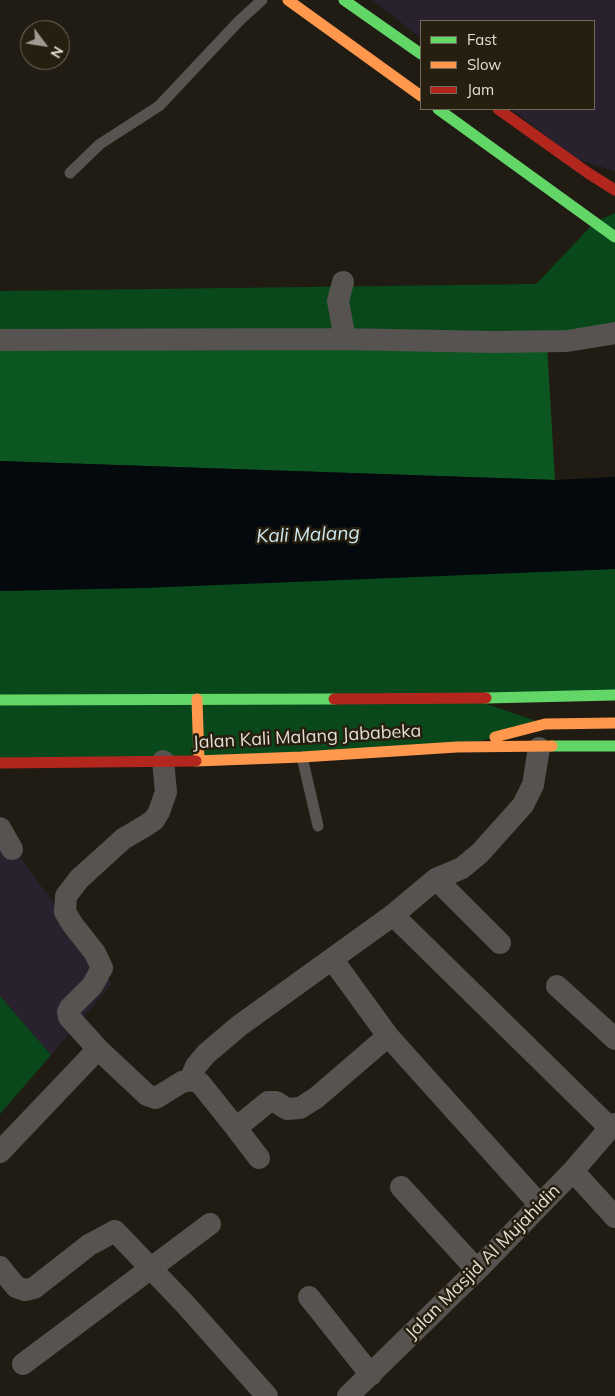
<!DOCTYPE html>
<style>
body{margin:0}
#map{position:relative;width:615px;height:1396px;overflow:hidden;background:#201c14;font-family:Mulish,sans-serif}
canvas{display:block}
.legend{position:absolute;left:420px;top:20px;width:175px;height:90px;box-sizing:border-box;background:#261e0e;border:1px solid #726a5d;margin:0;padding:6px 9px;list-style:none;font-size:15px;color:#e3ddd3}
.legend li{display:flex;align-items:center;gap:10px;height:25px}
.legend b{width:25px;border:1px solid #726a5d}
.north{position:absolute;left:20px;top:20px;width:50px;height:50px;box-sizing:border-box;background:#261e0e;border:1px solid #726a5d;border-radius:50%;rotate:121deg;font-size:14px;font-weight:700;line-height:20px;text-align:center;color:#e3ddd3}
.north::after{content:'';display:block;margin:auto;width:18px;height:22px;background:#9f9990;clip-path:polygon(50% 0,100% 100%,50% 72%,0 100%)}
</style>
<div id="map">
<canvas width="615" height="1396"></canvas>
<ul class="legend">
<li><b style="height:6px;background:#63d668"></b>Fast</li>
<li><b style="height:6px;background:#ff974d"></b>Slow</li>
<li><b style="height:6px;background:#b3261e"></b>Jam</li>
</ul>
<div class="north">N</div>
</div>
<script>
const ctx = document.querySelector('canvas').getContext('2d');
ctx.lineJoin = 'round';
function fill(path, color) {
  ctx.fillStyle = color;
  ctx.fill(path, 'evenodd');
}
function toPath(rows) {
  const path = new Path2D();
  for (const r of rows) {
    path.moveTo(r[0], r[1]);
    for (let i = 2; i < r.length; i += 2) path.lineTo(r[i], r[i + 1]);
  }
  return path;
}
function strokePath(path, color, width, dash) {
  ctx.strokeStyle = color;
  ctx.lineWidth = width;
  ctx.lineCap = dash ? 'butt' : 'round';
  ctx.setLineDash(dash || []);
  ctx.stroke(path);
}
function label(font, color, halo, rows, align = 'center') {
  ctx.font = font + ' Mulish,sans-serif';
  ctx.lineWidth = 5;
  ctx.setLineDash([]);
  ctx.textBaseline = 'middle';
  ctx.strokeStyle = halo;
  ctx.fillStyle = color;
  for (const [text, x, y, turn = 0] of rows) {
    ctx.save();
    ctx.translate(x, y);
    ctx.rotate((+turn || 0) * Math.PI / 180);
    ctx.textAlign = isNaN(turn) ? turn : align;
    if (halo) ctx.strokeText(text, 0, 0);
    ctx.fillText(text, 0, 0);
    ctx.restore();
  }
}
fill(toPath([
 [372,0,615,0,615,171,576,159,511,109,594,109,594,21,421,21,421,38],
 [0,829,112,984,51,1055,0,996]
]), '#29212e');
fill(toPath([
 [615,213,615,344,0,342,0,291,536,284,595,222],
 [615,569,615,695,469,698,545,724,457,747,0,763,0,591],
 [0,996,51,1055,0,1114]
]), '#08481b');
fill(toPath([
 [0,342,547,345,555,480,0,461]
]), '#0b5621');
fill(toPath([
 [0,461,555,480,615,477,615,569,144,588,0,591]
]), '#03090d');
strokePath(toPath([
 [70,173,100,144,159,106,239,21,262,0],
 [302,757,318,826]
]), '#565350', 11);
strokePath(toPath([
 [343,282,338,301,345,339],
 [0,340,341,339,493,342,567,341,615,333],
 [163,761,166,792,159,812,154,820,145,826,123,839,111,850,79,879,66,896,65,912,73,925,95,953,102,968,92,986,70,1008,68,1012,69,1017,98,1049,147,1095,156,1098,182,1082,190,1080,200,1083,236,1128,268,1102,276,1102,287,1109,300,1108,316,1098,388,1036],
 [0,828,12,849],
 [436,879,500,943],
 [393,915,610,1128],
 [332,959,388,1036,540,1205],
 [557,986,615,1039],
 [190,1080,196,1066,206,1054,239,1026,393,915,436,879,462,868,480,853,523,805,533,785,539,748],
 [236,1128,259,1158],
 [0,1152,98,1049],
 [573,1171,615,1217],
 [401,1187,477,1270],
 [0,1267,16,1287,25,1290,34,1288,89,1245,115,1231,185,1304,267,1396],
 [309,1297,371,1375],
 [23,1364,210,1224],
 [348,1396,477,1270,573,1171,610,1128,615,1124]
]), '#565350', 22);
strokePath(toPath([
 [344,0,421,54],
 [438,109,615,237],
 [486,698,615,695],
 [0,700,334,699],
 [552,746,615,746]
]), '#63d668', 11);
strokePath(toPath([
 [288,0,421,96],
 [197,699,199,761],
 [495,737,545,724,615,723],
 [196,761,302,757,457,747,552,746]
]), '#ff974d', 11);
strokePath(toPath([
 [498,109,588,173,615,190],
 [334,699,486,698],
 [0,763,196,761]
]), '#b3261e', 11);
label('18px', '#e3ddd3', '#261e0e', [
 ["Jalan Kali Malang Jababeka",307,737,-3],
 ["Jalan Masjid Al Mujahidin",483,1262,-45]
]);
label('italic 19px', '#cfe9f2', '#261e0e', [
 ["Kali Malang",308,535,-2]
]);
</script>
